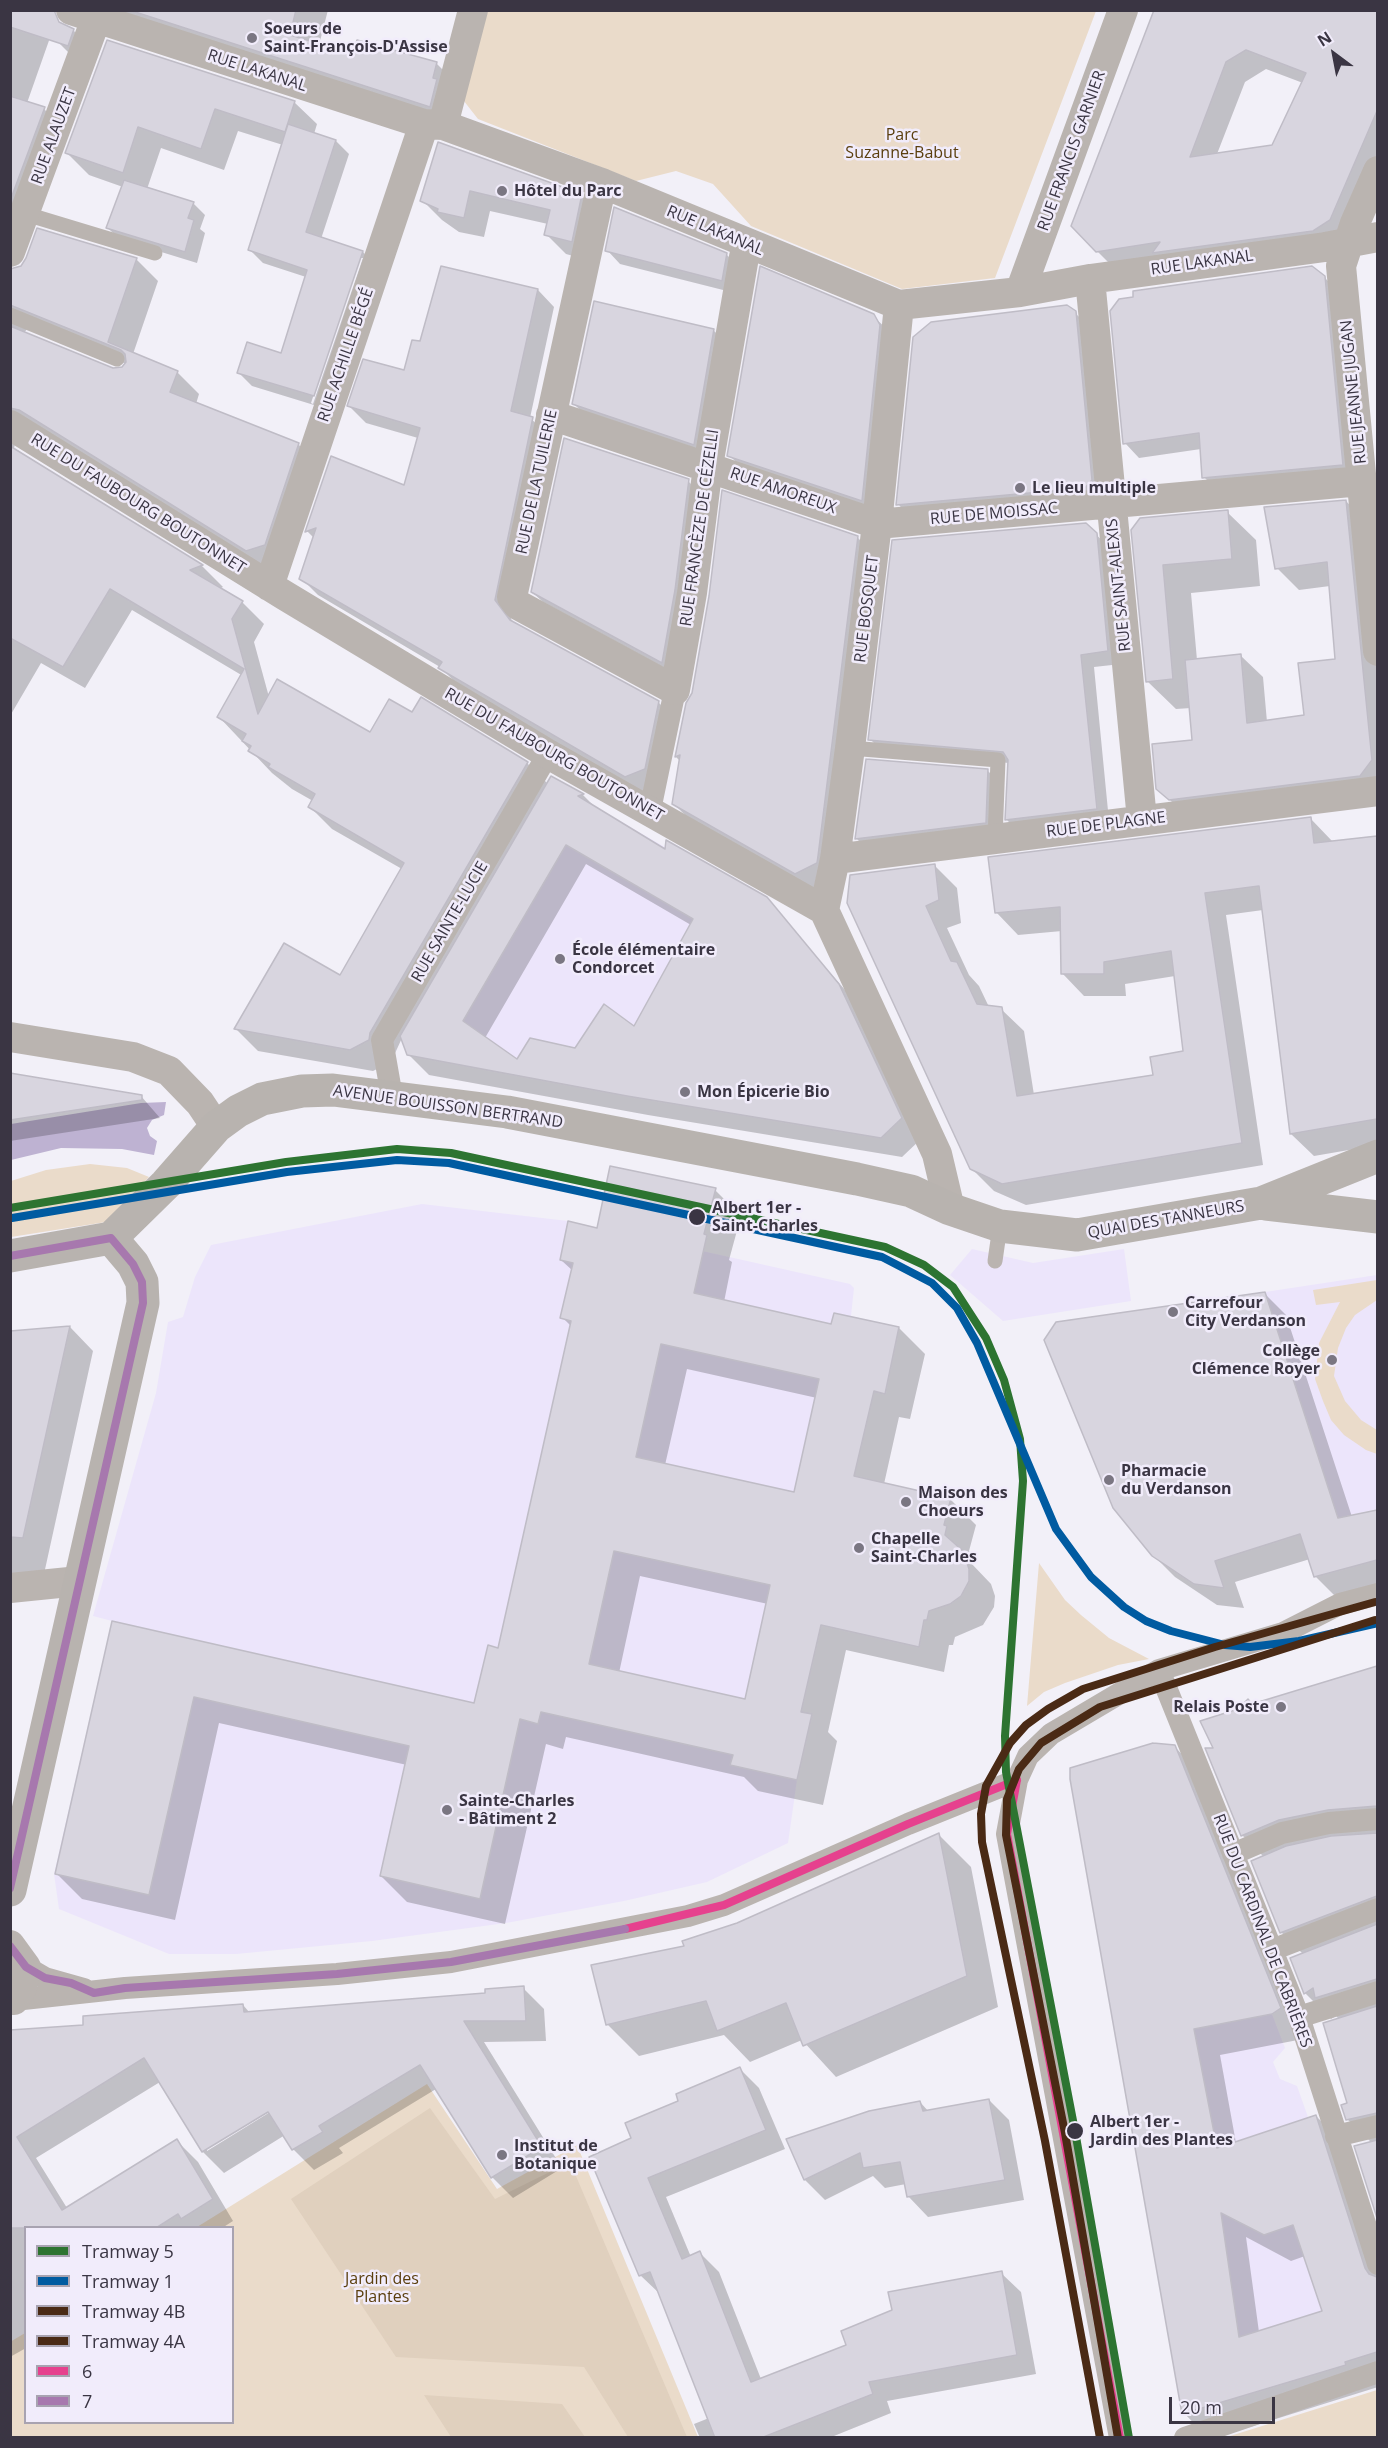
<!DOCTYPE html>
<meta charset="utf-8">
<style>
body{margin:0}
#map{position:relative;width:1388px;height:2448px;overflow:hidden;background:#f2f0f8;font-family:"Open Sans",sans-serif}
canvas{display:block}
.frame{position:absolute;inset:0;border:12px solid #3a3543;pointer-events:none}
.legend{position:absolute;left:24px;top:2226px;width:210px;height:198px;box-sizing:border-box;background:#f1ecfb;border:2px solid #a8a3b1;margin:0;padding:8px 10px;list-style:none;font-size:18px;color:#3a3543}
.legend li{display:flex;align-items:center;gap:12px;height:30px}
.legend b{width:30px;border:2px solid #a8a3b1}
.north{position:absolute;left:1304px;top:24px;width:60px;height:60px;-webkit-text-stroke:4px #f1ecfb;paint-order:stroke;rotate:328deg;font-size:16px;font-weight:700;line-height:24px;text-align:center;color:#3a3543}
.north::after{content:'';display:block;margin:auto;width:21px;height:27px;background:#3a3543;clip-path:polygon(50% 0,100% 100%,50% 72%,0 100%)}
.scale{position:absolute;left:1169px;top:2397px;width:106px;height:27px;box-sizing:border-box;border:3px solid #3a3543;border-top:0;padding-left:8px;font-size:18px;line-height:21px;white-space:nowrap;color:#3a3543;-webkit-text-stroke:4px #f1ecfb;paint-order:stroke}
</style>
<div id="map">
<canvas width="1388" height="2448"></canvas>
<div class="frame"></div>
<ul class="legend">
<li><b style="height:8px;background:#2d7431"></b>Tramway 5</li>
<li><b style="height:8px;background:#005ba1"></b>Tramway 1</li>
<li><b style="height:8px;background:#4a2a15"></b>Tramway 4B</li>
<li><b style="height:8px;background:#4a2a15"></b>Tramway 4A</li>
<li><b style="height:8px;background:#e6418e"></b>6</li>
<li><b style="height:8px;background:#a778ae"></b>7</li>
</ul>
<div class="north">N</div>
<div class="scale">20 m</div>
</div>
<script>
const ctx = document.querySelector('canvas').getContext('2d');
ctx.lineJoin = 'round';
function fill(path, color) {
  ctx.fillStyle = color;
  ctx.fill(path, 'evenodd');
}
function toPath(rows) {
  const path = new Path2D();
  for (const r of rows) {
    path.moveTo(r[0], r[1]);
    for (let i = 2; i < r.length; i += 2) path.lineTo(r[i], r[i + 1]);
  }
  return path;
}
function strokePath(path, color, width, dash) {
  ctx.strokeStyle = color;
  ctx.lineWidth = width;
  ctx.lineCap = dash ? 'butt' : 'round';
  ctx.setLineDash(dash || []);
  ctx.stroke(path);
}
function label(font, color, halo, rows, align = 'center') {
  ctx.font = font + ' "Open Sans",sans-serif';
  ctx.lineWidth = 5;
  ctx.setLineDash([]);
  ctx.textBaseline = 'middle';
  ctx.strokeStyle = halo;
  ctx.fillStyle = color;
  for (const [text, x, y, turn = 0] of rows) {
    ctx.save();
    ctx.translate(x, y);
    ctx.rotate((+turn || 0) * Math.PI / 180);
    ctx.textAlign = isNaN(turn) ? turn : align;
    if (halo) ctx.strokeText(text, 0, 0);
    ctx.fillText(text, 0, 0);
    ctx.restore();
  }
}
fill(toPath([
 [552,781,716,877,634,1026,604,1004,575,1048,530,1038,507,1074,407,1055,403,1043],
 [422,1204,568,1221,850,1284,854,1288,851,1316,899,1327,885,1394,873,1392,801,1711,812,1714,797,1780,788,1843,707,1882,624,1901,506,1923,372,1941,236,1954,169,1954,59,1909,54,1874,112,1621,93,1616,156,1393,168,1322,183,1317,195,1277,211,1245],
 [972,1249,1033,1263,1124,1249,1131,1301,1003,1321,950,1275],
 [1377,1275,1377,1509,1338,1518,1265,1292],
 [1070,1771,1274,2012,1272,2014,1285,2048,1273,2062,1280,2079,1297,2086,1308,2117,1311,2116,1377,2309,1377,2352,1182,2414]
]), '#ece5fb');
fill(toPath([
 [485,11,1096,11,995,278,902,289,751,226,713,184,676,171,636,181,478,119,460,96],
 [90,1164,127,1168,149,1177,106,1222,11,1237,11,1181,46,1170],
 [1377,1280,1377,1300,1355,1315,1346,1328,1338,1348,1334,1376,1345,1401,1361,1420,1377,1430,1377,1454,1366,1450,1344,1435,1331,1420,1323,1401,1315,1379,1319,1343,1340,1302,1316,1305,1313,1290],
 [1039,1563,1065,1600,1081,1615,1109,1638,1149,1659,1118,1665,1065,1683,1044,1692,1027,1706],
 [427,2084,497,2189,577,2145,698,2437,11,2437,10,2342,25,2333,26,2422,232,2422,232,2228,197,2227],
 [1377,2390,1377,2437,1227,2437]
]), '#eadbca');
fill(toPath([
 [430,2108,495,2199,570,2162,687,2437,628,2437,584,2367,396,2357,291,2199],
 [424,2395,562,2404,585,2437,451,2437]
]), '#e0d0be');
fill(toPath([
 [166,1102,164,1115,152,1120,147,1128,150,1136,157,1141,154,1155,122,1149,61,1148,11,1160,11,1124,141,1103]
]), '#beb2d2');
fill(toPath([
 [10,10,52,32,27,103,44,109,66,131,10,252],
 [93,10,328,10,319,45,353,55,436,63,461,88,454,131],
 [1155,10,1378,10,1378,180,1349,239,1117,271,1097,251],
 [1266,69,1303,83,1273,146,1217,154,1245,82],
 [73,30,93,50,78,62,58,42],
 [108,42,294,102,317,124,314,134,336,141,349,154,321,239,363,252,376,265,327,409,252,386,239,373,282,355,306,277,263,263,250,250,283,145,238,131,224,170,161,148,147,189,193,203,205,215,200,229,205,233,197,263,119,239,108,228,123,187,89,175,67,153],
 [359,258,363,258,313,404,311,403],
 [439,144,581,195,601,215,591,261,566,254,546,234,548,224,490,211,484,237,459,232,442,220,422,200],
 [607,250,726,254,740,268,735,293,620,264],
 [27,259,136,259,158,281,133,354,177,372,199,394,196,404,298,444,320,466,269,572,17,437,14,448,202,566,223,587,219,589,242,602,264,624,254,642,269,697,371,734,412,714,527,763,548,784,552,778,583,795,597,809,666,852,766,899,859,1006,921,1139,902,1157,648,1115,429,1075,408,1054,402,1038,391,1062,373,1071,258,1051,236,1029,341,977,402,869,332,829,310,807,313,801,292,789,272,773,219,717,243,676,132,610,85,688,41,663,10,716,10,290,20,267],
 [37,327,126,364,123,368,113,370,24,333,27,329],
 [586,864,691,925,634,1028,576,1049,517,1061,485,1038],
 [1323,276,1338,291,1356,479,1218,491,1204,477,1201,449,1139,458,1125,443],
 [538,290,554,307,530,418,549,435,511,619,516,625,658,702,675,719,642,793,457,684,440,667,318,595,301,578,314,538,307,531,405,487,418,438,366,423,349,406,405,371,421,343],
 [1075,313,1094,331,1104,506,916,523,898,504],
 [873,316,891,333,879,517,746,472,729,455],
 [713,330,733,349,713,463,592,422,573,403],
 [688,481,698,491,672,672,543,602,532,592],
 [1346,501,1368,524,1378,624,1378,798,1181,811,1158,788,1194,741,1191,708,1176,709,1147,681,1133,531,1227,512,1256,540,1260,586,1191,593,1197,660,1240,655,1263,677,1267,722,1305,716,1337,660,1330,586,1299,590,1277,568],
 [1085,524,1110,548,1121,664,1094,667,1109,821,1020,833,1007,820,1009,763,883,752,870,739],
 [857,537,881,561,819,896,697,827,674,804,680,761,676,757,688,703],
 [987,770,1001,784,999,836,870,852,857,839],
 [1310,818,1333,842,1378,837,1378,1145,1314,1156,1291,1134,1263,910,1226,915,1263,1165,1026,1205,994,1191,971,1168,848,903,934,865,957,888,961,923,947,928,969,975,979,986,989,1007,1001,1009,1024,1031,1034,1095,1154,1076,1185,1052,1175,976,1125,984,1126,996,1084,996,1062,973,1062,931,1018,935,996,912],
 [10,1074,141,1096,160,1118,10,1141],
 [715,1190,741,1216,729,1260,732,1262,724,1302,833,1326,899,1328,925,1354,910,1419,899,1417,884,1484,950,1499,976,1525,969,1551,972,1554,970,1562,991,1584,995,1596,994,1607,983,1625,955,1637,953,1645,949,1645,944,1672,846,1650,828,1732,837,1741,823,1805,758,1791,744,1777,566,1737,563,1749,546,1744,505,1924,407,1902,381,1876,407,1765,219,1723,175,1920,82,1899,56,1873,113,1623,476,1705,499,1649,572,1327,562,1317,573,1271,561,1260,598,1230],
 [687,1369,817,1398,795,1494,665,1465],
 [640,1576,768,1604,746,1701,619,1673],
 [1265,1294,1286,1315,1352,1517,1378,1512,1378,1587,1337,1598,1316,1577,1310,1559,1235,1582,1244,1608,1217,1605,1175,1577,1153,1555],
 [70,1327,93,1351,44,1574,10,1577,10,1333],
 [1378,1668,1378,2213,1356,2147,1371,2142,1347,2119,1348,2104,1340,2020,1336,2016,1331,2019,1305,1993,1303,1954,1281,1932,1264,1857,1242,1835,1215,1750,1252,1706],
 [1174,1746,1200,1773,1298,2040,1220,2055,1236,2143,1316,2116,1342,2142,1378,2254,1378,2387,1215,2438,1208,2438,1184,2413],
 [1246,2237,1291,2261,1305,2256,1323,2312,1259,2332],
 [939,1835,971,1867,998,2007,836,2077,802,2040,750,2062,724,2035,639,2056,608,2025,593,1966,686,1947],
 [523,1988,544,2009,546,2041,484,2042,562,2168,513,2198,492,2177,436,2089,339,2148,343,2153,314,2170,293,2149,285,2135,224,2173,203,2152,160,2082,36,2158,67,2208,177,2141,198,2162,233,2221,222,2228,26,2228,26,2348,10,2357,10,2032,85,2027,243,2005,250,2013,487,1995],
 [274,2107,275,2109,207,2151,207,2148],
 [740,2069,759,2088,785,2149,666,2197,691,2257,700,2253,719,2272,761,2379,848,2346,1001,2273,1021,2292,1036,2374,887,2401,891,2413,829,2438,700,2438,694,2424,709,2418,660,2294,640,2275,633,2139,680,2102],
 [989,2100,1009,2120,1024,2200,928,2217,908,2196,906,2184,885,2188,873,2176,825,2200,805,2180,788,2140,920,2102,929,2112]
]), '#0003');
const building = toPath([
 [10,10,54,10,59,22,74,29,68,46,10,27,10,10],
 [129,10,296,10,290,35,352,53,357,40,437,62,433,78,437,79,430,107,129,10],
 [1154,10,1377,10,1377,111,1330,220,1313,231,1152,253,1160,242,1096,252,1071,226,1154,10],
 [1246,50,1306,73,1272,145,1190,157,1226,62,1246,50],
 [107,40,295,101,285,132,215,109,201,149,138,127,123,173,65,153,107,40],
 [10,96,45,107,10,201,10,96],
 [288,124,336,140,306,232,363,251,314,396,237,373,247,342,281,353,307,270,248,250,288,124],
 [438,142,582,194,572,242,544,235,550,210,470,191,464,218,437,212,438,209,420,201,438,142],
 [124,180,194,202,188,218,194,220,185,252,106,228,124,180],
 [614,207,727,253,722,281,605,251,614,207],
 [37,228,137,258,108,342,178,371,170,392,299,443,265,545,246,551,19,410,10,408,10,326,113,368,122,367,126,362,125,354,121,350,10,305,10,269,21,266,26,258,37,228],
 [441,266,538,289,511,411,533,417,495,600,510,620,659,701,645,769,625,777,438,668,442,662,299,579,316,528,305,532,331,456,404,485,420,428,347,406,363,359,404,370,412,340,420,341,441,266],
 [760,266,874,314,880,325,862,501,727,456,760,266],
 [1312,266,1325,276,1343,465,1202,478,1199,433,1123,444,1110,311,1119,299,1133,297,1133,291,1312,266],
 [594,301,714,329,694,445,572,404,594,301],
 [1067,305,1076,311,1092,480,1085,488,896,505,913,337,931,322,1067,305],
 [564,438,689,479,675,590,662,663,531,592,564,438],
 [10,446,203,565,190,570,243,601,232,619,258,714,277,679,370,732,389,699,412,712,421,697,528,762,370,1033,369,1040,350,1050,234,1029,284,943,340,975,404,863,308,807,315,794,268,767,270,764,248,751,251,746,242,741,246,734,217,717,244,669,110,589,63,667,10,638,10,446],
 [722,490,858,536,818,856,817,863,795,874,672,804,680,755,675,757,686,703,692,693,709,596,722,490],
 [1346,500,1372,760,1360,776,1169,800,1156,789,1152,744,1192,740,1185,660,1241,654,1247,723,1304,715,1298,663,1335,659,1327,562,1275,569,1264,507,1346,500],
 [1228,510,1232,559,1163,565,1173,679,1146,682,1131,530,1140,518,1228,510],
 [1086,523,1097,533,1108,651,1081,655,1097,809,1005,820,1008,760,1003,752,868,740,892,540,1086,523],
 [866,759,988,769,986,823,855,839,866,759],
 [551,776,584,794,578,796,665,849,666,840,767,897,839,984,902,1118,881,1138,627,1096,407,1055,400,1036,551,776],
 [566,845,693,919,634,1026,604,1004,575,1048,530,1038,517,1059,463,1021,566,845],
 [1311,817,1314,843,1377,836,1377,1119,1290,1134,1259,886,1205,893,1242,1143,1002,1184,970,1169,847,903,850,875,935,864,939,900,926,906,951,961,957,962,977,1004,1002,1007,1017,1096,1153,1075,1150,1057,1183,1051,1171,951,1104,962,1104,974,1061,974,1060,907,995,913,988,857,1311,817],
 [10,1073,142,1095,142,1100,10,1120,10,1073],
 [610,1166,716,1188,704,1234,707,1235,694,1293,831,1324,834,1313,899,1327,885,1394,874,1391,854,1476,951,1498,944,1525,947,1526,945,1535,963,1551,969,1569,969,1581,961,1596,950,1604,929,1611,927,1620,924,1620,919,1647,821,1625,801,1712,812,1714,797,1780,730,1765,733,1755,541,1712,538,1724,520,1719,480,1899,380,1876,409,1746,194,1697,149,1895,55,1874,112,1621,474,1703,488,1645,498,1648,571,1321,560,1318,573,1263,560,1260,568,1221,597,1228,610,1166],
 [661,1344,819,1379,794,1492,636,1457,661,1344],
 [614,1551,770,1585,745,1699,589,1664,614,1551],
 [1265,1292,1338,1518,1377,1510,1377,1560,1314,1577,1300,1534,1215,1561,1224,1588,1194,1584,1152,1556,1113,1508,1044,1340,1056,1322,1265,1292],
 [70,1326,23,1538,10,1537,10,1331,70,1326],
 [1377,1666,1377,1806,1328,1810,1279,1820,1241,1836,1205,1748,1213,1748,1200,1721,1238,1709,1248,1699,1252,1704,1377,1666],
 [1153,1743,1175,1745,1281,2008,1272,2014,1194,2029,1217,2148,1316,2115,1365,2268,1369,2274,1377,2277,1377,2352,1345,2362,1346,2365,1182,2414,1070,1779,1070,1768,1153,1743],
 [1221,2213,1264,2235,1293,2225,1322,2311,1239,2337,1221,2213],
 [939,1833,967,1976,803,2046,786,2003,717,2031,706,2001,606,2025,591,1965,684,1946,682,1941,737,1923,939,1833],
 [1377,1833,1377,1896,1280,1933,1251,1861,1286,1846,1331,1836,1377,1833],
 [1377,1924,1377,1979,1315,1998,1313,1988,1304,1994,1290,1958,1377,1924],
 [524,1986,526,2021,464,2021,542,2147,491,2178,420,2065,319,2126,323,2132,292,2150,268,2112,202,2152,144,2058,17,2137,62,2210,177,2139,213,2199,181,2219,178,2214,156,2228,10,2228,10,2030,83,2025,83,2016,243,2004,244,2012,485,1993,485,1989,524,1986],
 [1377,2006,1377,2113,1346,2120,1341,2105,1347,2103,1323,2023,1377,2006],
 [740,2067,766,2130,648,2178,682,2259,700,2251,751,2382,846,2345,841,2331,892,2310,888,2292,1002,2271,1017,2355,869,2382,873,2394,761,2438,715,2438,650,2272,639,2276,589,2157,631,2138,625,2123,678,2101,676,2094,740,2067],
 [989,2099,1005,2180,907,2197,900,2162,863,2168,860,2153,804,2180,786,2139,869,2111,920,2101,923,2111,989,2099],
 [1377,2140,1377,2218,1354,2146,1377,2140]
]);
fill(building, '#d8d5df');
strokePath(building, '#bfbcc6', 1.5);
strokePath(toPath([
 [26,214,155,253],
 [10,315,117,359],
 [850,748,998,760,995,839],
 [995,1261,1000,1226]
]), '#bab4b0', 15);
strokePath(toPath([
 [650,810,675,690],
 [392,1097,382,1040,548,754],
 [1159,1670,1299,2017,1378,2264],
 [1233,1854,1282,1833,1329,1823,1378,1819],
 [1272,1950,1378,1909],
 [26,1967,45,1978,84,1989],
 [14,2000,125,1988,337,1974,451,1962,688,1916,724,1905,908,1824,1017,1780],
 [1299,2017,1378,1992],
 [1336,2136,1378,2126],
 [1120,2438,1007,1834,1017,1780,1028,1756,1051,1734,1159,1670,1283,1633,1340,1604,1378,1594],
 [1185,2438,1378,2372]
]), '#bab4b0', 22);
strokePath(toPath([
 [71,10,424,124,443,125,602,183,899,305,1020,292,1090,279,1325,247,1378,237],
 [443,125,473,10],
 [1378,171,1355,223,1341,266,1378,651],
 [602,183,512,597,518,605,675,690,692,593,708,466,744,257,749,245],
 [10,252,96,19],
 [1090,279,1142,820],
 [1020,292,1123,10],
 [551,415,877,524,1362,481],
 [10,425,284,595,548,754,824,910,937,1154,950,1209],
 [269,586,424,124],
 [835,859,1378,791],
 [824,910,835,859,850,748,877,524,899,305],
 [10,1037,133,1057,169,1071,200,1103,216,1127],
 [10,1588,79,1581],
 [10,1945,26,1967,22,1988,14,2000,10,2000]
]), '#bab4b0', 30);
strokePath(toPath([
 [1266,1204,1378,1217],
 [10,1256,111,1238,166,1184,216,1127,238,1111,262,1099,302,1091,333,1090,507,1112,857,1179,911,1191,950,1209,1000,1226,1077,1235,1261,1203,1378,1156],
 [10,1890,143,1303,142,1282,133,1264,111,1238]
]), '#b8b3af', 33);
strokePath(toPath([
 [1017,1780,1007,1834,1120,2438],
 [625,1929,724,1905,908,1824,1017,1780]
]), '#e6418e', 8);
strokePath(toPath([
 [10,1256,111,1238,133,1264,142,1282,143,1303,10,1888],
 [10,1946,26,1967,45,1978,71,1983,94,1993,125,1988,337,1974,451,1962,625,1929]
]), '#a778ae', 8);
strokePath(toPath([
 [10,1208,286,1162,397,1149,451,1153,885,1247,924,1265,953,1287,986,1338,1004,1380,1020,1439,1023,1481,1005,1736,1006,1772,1075,2131,1129,2438]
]), '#2d7431', 8);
strokePath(toPath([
 [12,1218,287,1172,397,1160,449,1163,882,1257,932,1283,957,1308,977,1343,1056,1529,1091,1577,1124,1607,1146,1621,1171,1631,1225,1645,1250,1647,1299,1641,1378,1623]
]), '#005ba1', 8);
strokePath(toPath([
 [1100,2438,1045,2141,982,1842,981,1814,986,1786,1010,1743,1026,1725,1048,1709,1083,1689,1215,1647,1375,1602]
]), '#4a2a15', 8);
strokePath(toPath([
 [1118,2438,1065,2133,1006,1835,1007,1799,1019,1769,1041,1743,1100,1707,1375,1620]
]), '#4a2a15', 8);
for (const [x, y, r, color] of [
 [252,38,6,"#7a7682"],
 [502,191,6,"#7a7682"],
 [1020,488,6,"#7a7682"],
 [560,959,6,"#7a7682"],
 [685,1092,6,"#7a7682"],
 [697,1217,9,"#3a3543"],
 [1173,1312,6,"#7a7682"],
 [1332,1360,6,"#7a7682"],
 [1109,1480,6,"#7a7682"],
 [906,1502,6,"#7a7682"],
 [859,1548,6,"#7a7682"],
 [1281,1707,6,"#7a7682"],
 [447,1810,6,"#7a7682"],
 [1075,2131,9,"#3a3543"],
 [502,2155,6,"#7a7682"]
]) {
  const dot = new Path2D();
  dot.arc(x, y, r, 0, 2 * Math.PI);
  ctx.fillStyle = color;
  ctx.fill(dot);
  strokePath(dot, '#f1ecfb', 2);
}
label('bold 16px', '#3a3543', '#f1ecfb', [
 ["Soeurs de",264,29],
 ["Saint-François-D'Assise",264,47],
 ["Hôtel du Parc",514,191],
 ["Le lieu multiple",1032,488],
 ["École élémentaire",572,950],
 ["Condorcet",572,968],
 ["Mon Épicerie Bio",697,1092],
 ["Carrefour",1185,1303],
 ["City Verdanson",1185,1321],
 ["Collège",1320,1351,"right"],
 ["Clémence Royer",1320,1369,"right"],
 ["Pharmacie",1121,1471],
 ["du Verdanson",1121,1489],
 ["Maison des",918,1493],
 ["Choeurs",918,1511],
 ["Chapelle",871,1539],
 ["Saint-Charles",871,1557],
 ["Relais Poste",1269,1707,"right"],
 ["Sainte-Charles",459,1801],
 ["- Bâtiment 2",459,1819],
 ["Institut de",514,2146],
 ["Botanique",514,2164]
], 'left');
label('16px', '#3a3543', '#f1ecfb', [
 ["RUE LAKANAL",257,71,18],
 ["RUE ALAUZET",54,136,-70],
 ["RUE FRANCIS GARNIER",1072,151,-70],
 ["RUE LAKANAL",715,231,23],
 ["RUE LAKANAL",1202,263,-8],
 ["RUE ACHILLE BÉGÉ",346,355,-71],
 ["RUE JEANNE JUGAN",1354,392,-96],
 ["RUE DE LA TUILERIE",537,482,-78],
 ["RUE AMOREUX",783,491,19],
 ["RUE DU FAUBOURG BOUTONNET",138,504,32],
 ["RUE DE MOISSAC",994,514,-5],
 ["RUE FRANCÈZE DE CÉZELLI",700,528,-82],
 ["RUE SAINT-ALEXIS",1119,585,-96],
 ["RUE BOSQUET",867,609,-83],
 ["RUE DU FAUBOURG BOUTONNET",554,755,30],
 ["RUE DE PLAGNE",1106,825,-7],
 ["RUE SAINTE-LUCIE",450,922,-60],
 ["AVENUE BOUISSON BERTRAND",448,1107,8],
 ["QUAI DES TANNEURS",1166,1220,-10],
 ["RUE DU CARDINAL DE CABRIÈRES",1262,1931,69]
]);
label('16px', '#5a3e0d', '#f1ecfb', [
 ["Parc",902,135],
 ["Suzanne-Babut",902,153],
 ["Jardin des",382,2279],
 ["Plantes",382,2297]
]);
label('bold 16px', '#3a3543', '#f1ecfb', [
 ["Albert 1er -",712,1208],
 ["Saint-Charles",712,1226],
 ["Albert 1er -",1090,2122],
 ["Jardin des Plantes",1090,2140]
], 'left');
</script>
